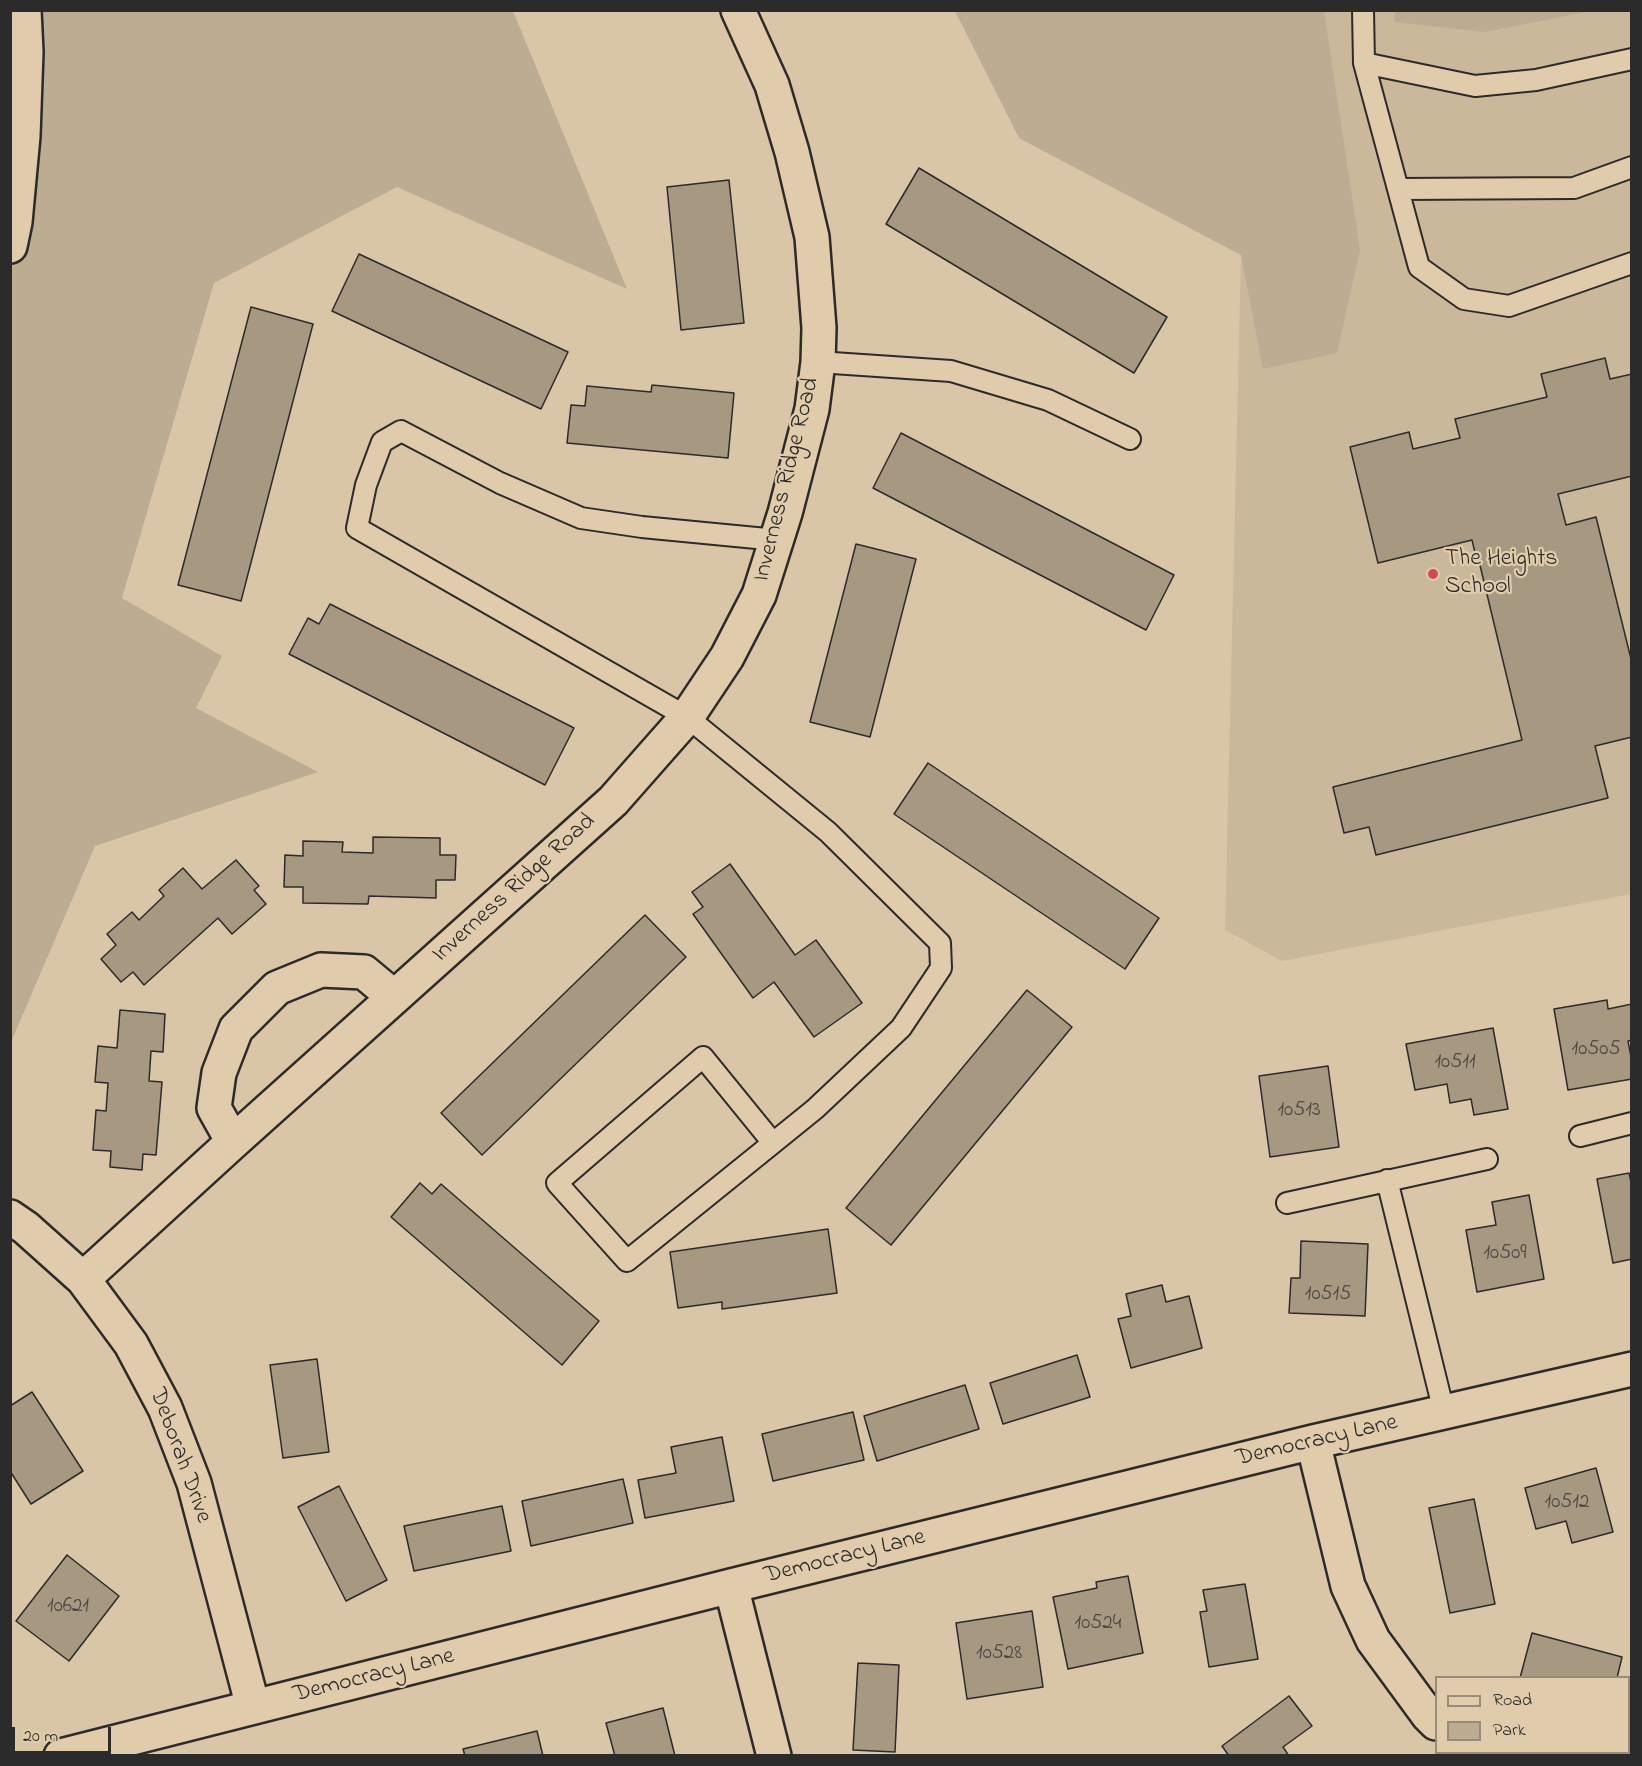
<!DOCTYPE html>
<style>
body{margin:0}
#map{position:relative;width:1642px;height:1766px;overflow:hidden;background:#d9c6a6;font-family:"Indie Flower",sans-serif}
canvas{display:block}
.frame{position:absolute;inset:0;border:12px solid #2b2b2b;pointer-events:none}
.legend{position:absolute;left:1435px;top:1676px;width:195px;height:78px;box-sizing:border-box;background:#e0ccab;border:2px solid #988c78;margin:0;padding:8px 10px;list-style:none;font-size:18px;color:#2b2b2b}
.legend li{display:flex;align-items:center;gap:12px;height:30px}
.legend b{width:30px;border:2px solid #988c78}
.scale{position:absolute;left:12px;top:1727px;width:99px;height:27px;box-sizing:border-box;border:3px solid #2b2b2b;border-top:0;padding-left:8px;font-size:18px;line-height:21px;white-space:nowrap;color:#2b2b2b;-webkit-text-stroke:4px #e0ccab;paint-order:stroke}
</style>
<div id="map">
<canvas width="1642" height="1766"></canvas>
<div class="frame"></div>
<ul class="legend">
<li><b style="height:8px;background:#e0ccab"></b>Road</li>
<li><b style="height:16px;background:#bcac92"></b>Park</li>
</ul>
<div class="scale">20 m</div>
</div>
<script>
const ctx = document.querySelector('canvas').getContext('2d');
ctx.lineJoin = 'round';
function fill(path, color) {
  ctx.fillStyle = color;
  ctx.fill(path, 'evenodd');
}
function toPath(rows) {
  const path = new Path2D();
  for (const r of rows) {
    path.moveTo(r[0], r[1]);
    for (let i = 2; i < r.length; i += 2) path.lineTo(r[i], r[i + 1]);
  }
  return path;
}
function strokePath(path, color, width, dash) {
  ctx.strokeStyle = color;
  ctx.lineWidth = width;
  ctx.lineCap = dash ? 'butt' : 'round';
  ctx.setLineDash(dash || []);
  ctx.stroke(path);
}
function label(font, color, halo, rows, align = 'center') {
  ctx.font = font + ' "Indie Flower",sans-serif';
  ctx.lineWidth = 4.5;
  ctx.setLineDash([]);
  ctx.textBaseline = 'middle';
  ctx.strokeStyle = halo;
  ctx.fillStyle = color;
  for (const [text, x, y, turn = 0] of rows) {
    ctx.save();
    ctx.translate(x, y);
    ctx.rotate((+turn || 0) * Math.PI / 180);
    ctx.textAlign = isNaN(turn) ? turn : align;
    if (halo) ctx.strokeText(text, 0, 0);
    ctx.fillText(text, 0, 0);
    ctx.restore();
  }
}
fill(toPath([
 [964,11,1631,11,1631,894,1282,961,1225,930,1241,255,1019,138]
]), '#cab89b');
fill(toPath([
 [11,11,513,11,627,289,397,187,214,283,122,598,222,656,196,708,318,772,95,846,11,1042],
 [955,11,1324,11,1360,250,1337,353,1263,369,1241,255,1019,138],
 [1395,11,1395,10,1591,11,1485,32,1394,22]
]), '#bcac92');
const building = toPath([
 [919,168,1167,317,1134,373,886,224,919,168],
 [729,180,744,323,681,330,667,187,729,180],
 [359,254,568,352,541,409,332,311,359,254],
 [251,307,313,324,241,601,178,585,251,307],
 [1605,358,1610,379,1632,374,1632,476,1558,494,1566,525,1596,517,1632,663,1632,737,1595,746,1608,798,1376,855,1369,827,1344,833,1333,787,1522,740,1478,557,1476,557,1472,540,1378,563,1350,447,1409,432,1413,449,1460,438,1455,419,1547,397,1541,374,1605,358],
 [652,385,734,393,728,458,567,443,571,405,585,406,587,386,651,392,652,385],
 [901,433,1174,575,1146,630,873,488,901,433],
 [856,544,916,559,870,737,810,722,856,544],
 [330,604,574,728,545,785,289,654,308,618,319,624,330,604],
 [928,763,1159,918,1125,969,894,814,928,763],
 [373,837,440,838,440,855,456,855,455,880,436,880,436,898,369,896,368,904,303,903,303,887,284,887,285,855,303,856,303,841,343,842,342,852,373,853,373,837],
 [236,860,259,886,254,890,266,904,232,934,218,918,144,985,133,972,121,982,101,959,116,945,107,934,132,912,139,920,164,896,159,890,183,868,202,889,236,860],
 [730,864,795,955,816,940,862,1003,814,1037,774,982,753,998,693,914,703,907,692,892,730,864],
 [645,915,686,957,482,1155,441,1113,645,915],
 [1027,990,1072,1027,891,1245,846,1208,1027,990],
 [1607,1000,1608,1009,1632,1004,1632,1040,1628,1041,1632,1062,1632,1079,1568,1090,1554,1009,1607,1000],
 [120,1010,165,1014,163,1052,151,1051,149,1081,162,1082,156,1155,143,1154,142,1170,110,1167,111,1151,93,1150,96,1110,106,1111,108,1083,95,1082,98,1046,117,1048,120,1010],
 [1493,1028,1508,1109,1474,1115,1471,1099,1450,1103,1447,1084,1415,1090,1406,1044,1493,1028],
 [1328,1066,1339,1147,1270,1157,1259,1076,1328,1066],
 [1629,1173,1632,1186,1632,1259,1613,1263,1597,1179,1629,1173],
 [420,1183,432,1194,441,1184,599,1321,562,1365,391,1217,420,1183],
 [1529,1195,1544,1279,1477,1292,1466,1230,1496,1225,1492,1202,1529,1195],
 [828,1229,837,1293,722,1309,722,1302,678,1308,670,1252,828,1229],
 [1301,1241,1368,1244,1365,1316,1289,1313,1291,1278,1300,1278,1301,1241],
 [1162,1285,1166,1302,1189,1296,1202,1348,1131,1368,1118,1319,1131,1316,1126,1294,1162,1285],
 [1077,1355,1090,1397,1003,1424,990,1383,1077,1355],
 [317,1359,329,1452,283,1458,270,1365,317,1359],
 [965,1385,979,1429,877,1461,864,1416,965,1385],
 [32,1392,83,1471,31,1504,10,1471,10,1406,32,1392],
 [853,1412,864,1460,773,1481,762,1434,853,1412],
 [722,1437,734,1501,645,1518,638,1480,676,1473,671,1447,722,1437],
 [1596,1468,1613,1532,1572,1543,1566,1521,1536,1529,1525,1488,1596,1468],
 [623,1479,633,1523,531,1546,522,1501,623,1479],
 [339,1486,387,1580,346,1601,298,1507,339,1486],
 [1474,1499,1495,1604,1450,1613,1429,1508,1474,1499],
 [502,1506,511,1551,414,1571,404,1526,502,1506],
 [67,1555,119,1596,69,1661,16,1621,67,1555],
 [1128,1576,1143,1653,1068,1669,1053,1597,1097,1588,1096,1582,1128,1576],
 [1245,1584,1258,1659,1209,1667,1200,1612,1207,1611,1203,1590,1245,1584],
 [1032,1611,1043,1687,967,1699,956,1623,1032,1611],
 [1532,1633,1622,1657,1617,1678,1520,1678,1532,1633],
 [858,1663,899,1665,895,1752,853,1750,858,1663],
 [1289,1696,1312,1726,1283,1747,1289,1756,1229,1756,1222,1746,1289,1696],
 [663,1708,675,1756,615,1756,606,1723,663,1708],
 [537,1731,543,1756,465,1756,463,1749,537,1731]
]);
fill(building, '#a69881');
strokePath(building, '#2b2b2b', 1.5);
const lane = toPath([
 [1363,10,1364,63,1419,267,1464,299,1509,306,1632,263],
 [1364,63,1475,86,1536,80,1632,59],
 [1399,189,1574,188,1632,167],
 [818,362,951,371,1048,400,1130,439],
 [1580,1136,1632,1123],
 [773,1143,703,1057,557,1183,627,1261,773,1143,815,1109,901,1028,941,968,940,943,828,832,687,717,357,528,366,485,382,442,401,431,500,483,581,518,642,527,777,540],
 [1387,1180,1444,1412],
 [1287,1203,1487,1159]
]);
const street = toPath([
 [233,1142,214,1108,219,1073,236,1029,277,988,321,970,364,972,394,997],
 [10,1217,26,1228,83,1279,131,1344,165,1408,194,1483,253,1707],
 [83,1279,233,1142,613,801,687,717,727,657,759,595,785,513,812,409,818,362,819,328,812,237,792,152,772,85,738,10],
 [1313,1442,1348,1586,1373,1640,1428,1715,1436,1723],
 [731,1586,774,1756],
 [1475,1752,1480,1756],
 [61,1756,731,1586,1313,1442,1632,1369]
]);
const secondary = toPath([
 [10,246,15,222,23,136,26,52,24,10]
]);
strokePath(lane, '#2b2b2b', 24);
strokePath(street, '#2b2b2b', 38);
strokePath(secondary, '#2b2b2b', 38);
strokePath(lane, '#e0ccab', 20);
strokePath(street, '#e0ccab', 33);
strokePath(secondary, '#e0ccab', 33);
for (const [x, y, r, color] of [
 [1433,574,6,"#d1495b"]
]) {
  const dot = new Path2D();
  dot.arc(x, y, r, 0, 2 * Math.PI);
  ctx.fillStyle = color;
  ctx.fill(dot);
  strokePath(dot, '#e0ccab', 2);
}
label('21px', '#4a4640', null, [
 ["10505",1596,1051],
 ["10511",1455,1064],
 ["10513",1299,1112],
 ["10509",1505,1255],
 ["10515",1328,1296],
 ["10512",1567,1504],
 ["10621",68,1608],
 ["10524",1098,1625],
 ["10528",999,1655]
]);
label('24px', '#2b2b2b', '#e0ccab', [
 ["Inverness Ridge Road",788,480,-76],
 ["Inverness Ridge Road",515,889,-42],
 ["Democracy Lane",1317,1442,-13],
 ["Deborah Drive",179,1456,70],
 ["Democracy Lane",845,1558,-14],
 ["Democracy Lane",374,1677,-14]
]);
label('24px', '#2b2b2b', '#e0ccab', [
 ["The Heights",1445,560],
 ["School",1445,588]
], 'left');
</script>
